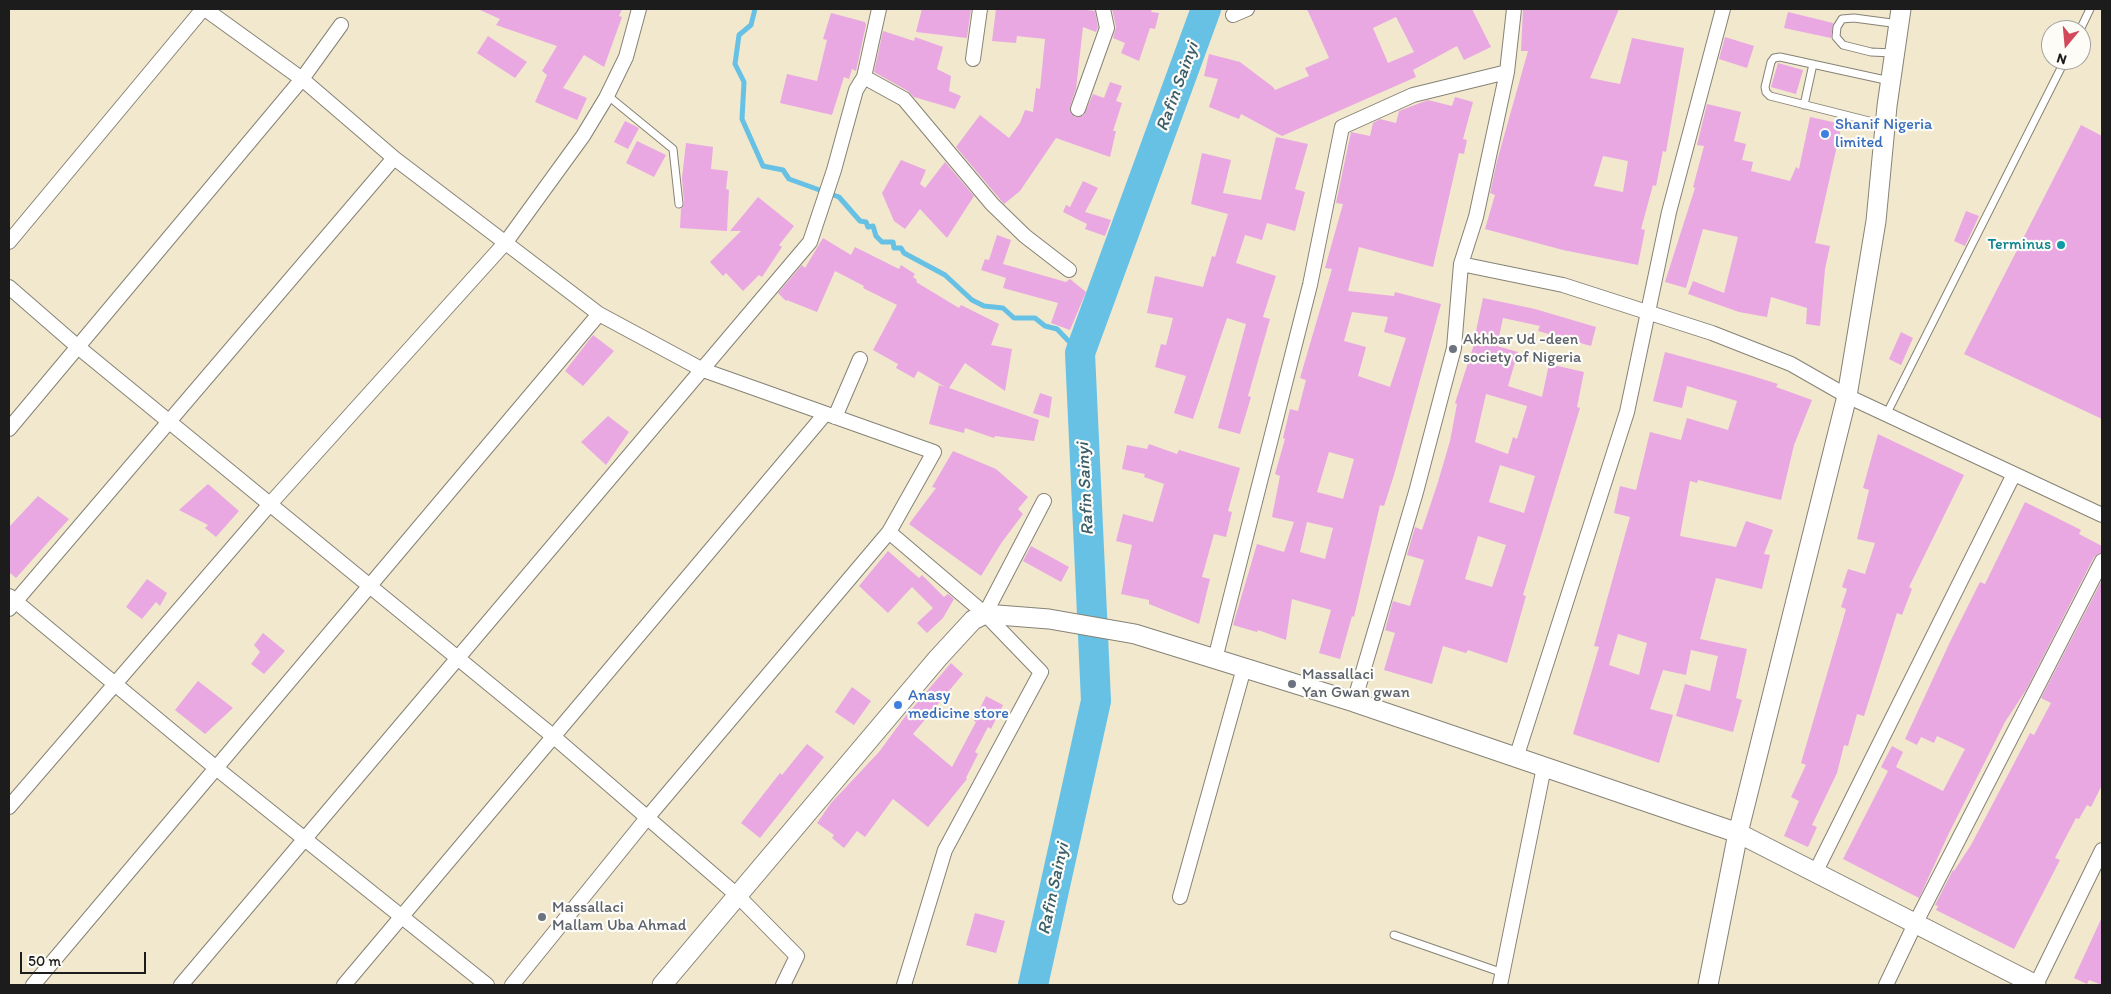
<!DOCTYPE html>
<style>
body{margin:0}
#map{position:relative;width:2111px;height:994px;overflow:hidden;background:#f1e8ce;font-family:Itim,sans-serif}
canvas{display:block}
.frame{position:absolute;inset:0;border:10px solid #1c1c1c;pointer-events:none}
.north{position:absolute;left:2041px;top:20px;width:50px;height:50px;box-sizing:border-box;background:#fdfcf7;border:1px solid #a3a29f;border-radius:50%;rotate:197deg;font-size:14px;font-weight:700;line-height:20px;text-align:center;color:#1c1c1c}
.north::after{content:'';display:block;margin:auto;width:18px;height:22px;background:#d1495b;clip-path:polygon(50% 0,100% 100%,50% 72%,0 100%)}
.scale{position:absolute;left:20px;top:952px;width:126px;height:22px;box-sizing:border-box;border:2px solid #1c1c1c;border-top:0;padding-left:6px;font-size:15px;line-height:18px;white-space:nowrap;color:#1c1c1c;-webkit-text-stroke:4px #fdfcf7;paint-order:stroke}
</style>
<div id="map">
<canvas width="2111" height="994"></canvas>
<div class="frame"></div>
<div class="north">N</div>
<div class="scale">50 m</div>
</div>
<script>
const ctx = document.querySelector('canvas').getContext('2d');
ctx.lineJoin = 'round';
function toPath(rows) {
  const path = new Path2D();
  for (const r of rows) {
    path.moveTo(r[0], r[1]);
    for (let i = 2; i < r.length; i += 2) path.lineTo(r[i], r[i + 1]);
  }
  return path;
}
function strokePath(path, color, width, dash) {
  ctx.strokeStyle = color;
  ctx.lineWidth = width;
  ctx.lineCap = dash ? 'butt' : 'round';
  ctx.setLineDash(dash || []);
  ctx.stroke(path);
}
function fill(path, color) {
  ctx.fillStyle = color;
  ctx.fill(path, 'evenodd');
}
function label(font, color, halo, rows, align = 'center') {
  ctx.font = font + ' Itim,sans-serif';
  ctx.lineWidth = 4.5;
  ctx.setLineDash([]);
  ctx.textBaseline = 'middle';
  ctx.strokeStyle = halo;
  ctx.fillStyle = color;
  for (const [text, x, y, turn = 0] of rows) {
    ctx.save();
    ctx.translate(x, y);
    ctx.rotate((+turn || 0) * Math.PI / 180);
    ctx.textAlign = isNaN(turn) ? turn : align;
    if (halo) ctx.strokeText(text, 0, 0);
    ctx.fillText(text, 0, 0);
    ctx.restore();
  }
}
strokePath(toPath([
 [755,9,751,25,739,35,735,64,744,82,742,119,763,166,783,170,789,179,839,197,860,221,866,222,868,227,873,226,876,236,882,242,893,242,894,248,901,248,904,253,945,275,972,300,984,306,1003,308,1014,318,1035,318,1045,326,1057,329,1080,353]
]), '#67c1e5', 5);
strokePath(toPath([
 [1033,985,1096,701,1080,353,1206,9]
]), '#67c1e5', 30);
fill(toPath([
 [478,9,622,9,619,16,622,17,604,67,584,55,563,88,587,98,577,120,535,102,547,75,542,71,557,46,496,25,500,19],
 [922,9,971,9,967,38,916,32],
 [996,9,1078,9,1095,11,1098,27,1096,32,1083,27,1076,89,1070,107,1070,111,1075,117,1084,115,1093,94,1104,98,1110,82,1122,86,1116,101,1122,103,1113,131,1116,131,1110,157,1056,138,1020,191,1004,204,956,147,980,115,1009,138,1020,123,1025,110,1033,112,1036,88,1040,89,1045,39,1017,36,1016,43,992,41],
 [1112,9,1152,9,1151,12,1159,13,1155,29,1150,28,1139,61,1121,53,1125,43,1113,38,1116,27],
 [1307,9,1472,9,1491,47,1464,60,1457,46,1413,70,1416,77,1282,136,1241,114,1239,119,1209,107,1218,79,1204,76,1209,54,1240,62,1273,87,1275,90,1309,76,1305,68,1329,58],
 [1396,17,1414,52,1388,63,1373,28],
 [1523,9,1619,9,1590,78,1620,84,1632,38,1684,48,1666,152,1663,151,1656,186,1653,185,1641,229,1645,230,1638,265,1563,250,1485,229,1495,195,1490,193,1497,161,1528,51,1521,51],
 [1603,156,1628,161,1623,192,1594,186],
 [1788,12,1833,23,1831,38,1784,28],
 [831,13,865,22,866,25,856,71,852,69,849,79,844,77,832,115,780,103,787,74,817,81,827,40,823,39],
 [883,31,914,41,915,37,943,47,937,69,951,76,949,91,961,96,955,109,914,97,908,91,874,72],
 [488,36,527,62,515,78,477,53],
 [1725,37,1754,46,1747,68,1719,59],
 [1778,63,1803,70,1796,94,1771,87],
 [1455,97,1473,102,1463,139,1467,140,1464,154,1459,153,1433,267,1359,247,1348,291,1394,296,1395,292,1441,304,1394,475,1384,506,1380,505,1354,617,1352,616,1340,659,1319,653,1331,610,1292,599,1286,640,1258,630,1257,632,1233,625,1257,544,1284,552,1294,522,1272,517,1280,476,1275,474,1285,439,1283,438,1290,409,1298,411,1306,380,1300,378,1332,269,1325,268,1343,204,1336,203,1351,132,1370,136,1373,123,1380,119,1396,123,1399,111,1428,100,1452,106],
 [1352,312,1388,317,1384,332,1406,338,1390,387,1358,376,1366,347,1344,341],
 [1329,452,1354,459,1343,499,1317,492],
 [1307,522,1333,528,1325,559,1300,552],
 [1707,104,1741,112,1734,141,1746,144,1742,160,1753,162,1751,171,1790,181,1796,167,1799,169,1810,117,1842,124,1815,243,1830,246,1825,269,1820,326,1806,324,1807,308,1771,297,1767,317,1739,312,1688,294,1693,281,1724,293,1738,237,1703,229,1686,288,1665,282,1695,188,1693,187,1704,146,1697,145],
 [625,121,639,128,628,149,614,142],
 [2081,125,2102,136,2102,419,1964,354],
 [1276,137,1308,144,1295,189,1305,192,1295,231,1267,223,1262,240,1245,235,1236,263,1276,276,1263,317,1270,319,1248,396,1251,397,1240,434,1218,428,1246,324,1227,318,1193,419,1174,413,1186,376,1155,367,1161,344,1166,345,1173,318,1147,313,1155,276,1203,287,1212,256,1215,257,1228,214,1191,204,1202,153,1231,160,1223,193,1261,200],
 [637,141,666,155,654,177,626,163],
 [686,143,713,147,711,169,728,171,726,189,729,190,727,231,680,228,681,209,684,204,682,178],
 [901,160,926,170,920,184,925,188,945,162,974,196,947,238,920,209,905,229,894,221,882,193],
 [1083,181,1098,188,1085,212,1111,220,1105,236,1085,229,1087,224,1063,212,1066,205,1070,207],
 [758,197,794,226,779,245,782,247,762,277,759,275,743,291,726,273,723,276,710,262,741,231,730,231],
 [1966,211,1979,216,1965,246,1954,241],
 [997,235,1011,240,1003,264,1066,282,1070,279,1086,292,1070,330,1051,323,1058,303,1003,288,1006,278,981,270,985,259,989,260],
 [823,238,851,255,855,247,899,269,901,265,915,274,913,277,917,280,916,282,959,308,961,305,999,324,991,345,1012,349,1005,391,965,363,949,388,1039,420,1034,441,995,436,994,438,965,428,964,433,929,424,939,385,945,387,918,371,914,378,896,368,898,364,873,350,897,305,863,288,864,286,835,271,817,312,787,300,786,301,778,293,802,265,805,268],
 [1483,298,1535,309,1596,327,1591,346,1538,331,1540,326,1503,318,1497,346,1518,352,1508,386,1542,397,1549,364,1584,372,1577,407,1580,408,1523,595,1526,596,1507,663,1468,650,1466,653,1443,646,1432,684,1384,670,1395,633,1385,630,1393,601,1410,606,1424,560,1407,555,1415,527,1422,530,1438,482,1450,441,1457,404,1455,403,1478,332,1476,331],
 [1486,394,1527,406,1517,439,1513,437,1508,454,1475,442],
 [1500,465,1535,476,1524,513,1489,502],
 [1478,536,1506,545,1492,587,1465,579],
 [1901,332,1913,338,1901,365,1889,359],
 [593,335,614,351,583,386,565,371],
 [1665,352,1746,374,1778,384,1776,387,1812,400,1794,445,1781,500,1698,480,1697,483,1690,481,1680,536,1736,547,1746,521,1773,530,1764,554,1770,555,1762,589,1716,578,1700,639,1747,649,1736,698,1742,700,1733,732,1676,716,1685,684,1710,691,1718,656,1691,650,1686,675,1663,670,1650,709,1673,715,1659,763,1573,734,1599,647,1594,646,1630,517,1614,513,1620,486,1636,490,1650,432,1681,440,1687,418,1728,430,1737,401,1687,386,1682,408,1653,401],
 [1618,634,1647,643,1639,675,1609,665],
 [1040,393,1052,397,1049,418,1033,413],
 [608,416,629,432,606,465,581,442],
 [1878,434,1964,475,1909,587,1912,589,1902,615,1897,613,1864,716,1857,714,1848,746,1844,745,1837,773,1812,825,1817,827,1808,847,1784,836,1799,801,1791,797,1806,765,1801,763,1846,609,1841,607,1847,589,1842,587,1848,569,1865,574,1875,543,1857,539,1869,490,1863,488],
 [1149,444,1177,454,1179,450,1240,468,1228,511,1232,512,1226,537,1214,534,1202,577,1210,579,1199,624,1149,604,1149,600,1121,594,1132,545,1116,541,1123,514,1153,522,1164,484,1144,477,1145,474,1122,469,1127,445,1147,449],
 [953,451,996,469,1028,497,1018,509,1023,514,1002,542,981,576,909,524,936,488,932,487],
 [208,484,239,511,216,537,205,528,208,525,179,510],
 [38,496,69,519,16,578,9,572,9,527],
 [2025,502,2081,530,2079,534,2102,546,2102,552,2094,557,2026,690,2005,722,1949,833,1919,898,1843,859,1888,771,1881,767,1892,746,1903,752,1896,767,1943,791,1965,749,1937,736,1934,743,1921,737,1917,745,1905,739,1950,642,1980,582,1985,584],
 [1031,546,1069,567,1061,582,1023,561],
 [888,551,919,578,922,575,944,597,948,594,954,599,943,618,927,633,917,623,933,608,912,587,888,613,859,586],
 [147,579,167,593,160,606,156,602,142,619,126,607],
 [2102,580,2102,785,2091,807,2087,805,2079,819,2076,818,2055,858,2060,860,2014,949,1936,910,1938,906,1935,905,1953,870,1954,871,1971,845,2030,733,2034,735,2051,703,2041,698],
 [263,633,285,651,264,674,251,664,260,652,254,645],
 [951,663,963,674,913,734,952,767,976,722,974,721,986,696,1003,705,991,729,988,727,975,752,978,754,966,778,967,779,928,827,893,799,865,837,857,831,844,848,832,838,834,835,817,823,831,803,879,752,904,718],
 [198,681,233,708,205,734,175,710],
 [852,687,871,701,854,725,835,712],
 [807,744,824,757,760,838,741,823,780,773,782,775],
 [975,913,1005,921,996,953,966,945],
 [2102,917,2102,985,2089,980,2087,984,2074,978]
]), '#e9a8e2');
const lane = toPath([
 [2080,30,2090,9],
 [1893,53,1871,52,1843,45,1836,37,1837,27,1842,19,1854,18,1899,24],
 [607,95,673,149,679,204],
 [1804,105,1813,64],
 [1885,125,1770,96,1766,92,1765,87,1771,62,1774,58,1780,57,1890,81],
 [1886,415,2065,60],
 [1394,935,1503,973]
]);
const street = toPath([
 [205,9,302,79,394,158,599,314,703,370,934,452,889,532,647,818,512,985],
 [1233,15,1247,9],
 [973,59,980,9],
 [864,77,904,99,992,204,1025,236,1069,270],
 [1078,109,1107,28,1103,9],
 [9,242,203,9],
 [1461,264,1563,285,1712,333,1791,364,1847,396,2102,515],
 [9,287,78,347,554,737,738,896,797,956,783,985],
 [835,417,860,359],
 [9,429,302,79,341,25],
 [889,532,985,614,1041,672,945,850,904,985],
 [9,596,216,768,487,985],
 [9,609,394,158],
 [985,614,1044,501],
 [1215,659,1310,285,1342,127,1413,95,1507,72],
 [1354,702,1416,492,1454,348,1461,264,1476,217,1507,72,1514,9],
 [1516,758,1627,412,1669,212,1723,9],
 [9,807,270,504,506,242,583,136,606,98,626,57,639,9],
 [1815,873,2014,474],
 [1180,897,1244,668],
 [33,985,599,314],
 [181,985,810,242,834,170,856,90,864,77,879,9],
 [344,985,825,414],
 [1500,985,1544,767],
 [1886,985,1915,924,2102,561],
 [2036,985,2102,850]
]);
const secondary = toPath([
 [662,985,938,658,973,620,985,614,1049,619,1135,634,1354,702,1738,833,2036,985],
 [1708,985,1738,833,1847,396,1876,221,1887,106,1901,9]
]);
strokePath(lane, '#868275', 9);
strokePath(street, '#868275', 16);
strokePath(secondary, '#868275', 21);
strokePath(lane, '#fff', 7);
strokePath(street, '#fff', 14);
strokePath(secondary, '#fff', 19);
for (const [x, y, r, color] of [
 [1825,134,5,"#3f7fe0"],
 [2061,245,5,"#0f9aa8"],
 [1453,349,5,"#6b7280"],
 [1292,684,5,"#6b7280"],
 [898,705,5,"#3f7fe0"],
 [542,917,5,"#6b7280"]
]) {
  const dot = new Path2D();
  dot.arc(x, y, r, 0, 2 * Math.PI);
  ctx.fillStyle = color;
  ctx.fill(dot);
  strokePath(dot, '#fdfcf7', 2);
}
label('16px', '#366cbe', '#fdfcf7', [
 ["Shanif Nigeria",1835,125],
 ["limited",1835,143],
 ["Anasy",908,696],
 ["medicine store",908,714]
], 'left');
label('16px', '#0d838f', '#fdfcf7', [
 ["Terminus",2051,245]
], 'right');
label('16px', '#5b616d', '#fdfcf7', [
 ["Akhbar Ud -deen",1463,340],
 ["society of Nigeria",1463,358],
 ["Massallaci",1302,675],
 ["Yan Gwan gwan",1302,693],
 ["Massallaci",552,908],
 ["Mallam Uba Ahmad",552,926]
], 'left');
label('italic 18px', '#3a5e6c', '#fdfcf7', [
 ["Rafin Sainyi",1178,87,-70],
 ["Rafin Sainyi",1086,489,-93],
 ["Rafin Sainyi",1054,889,-78]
]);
</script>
